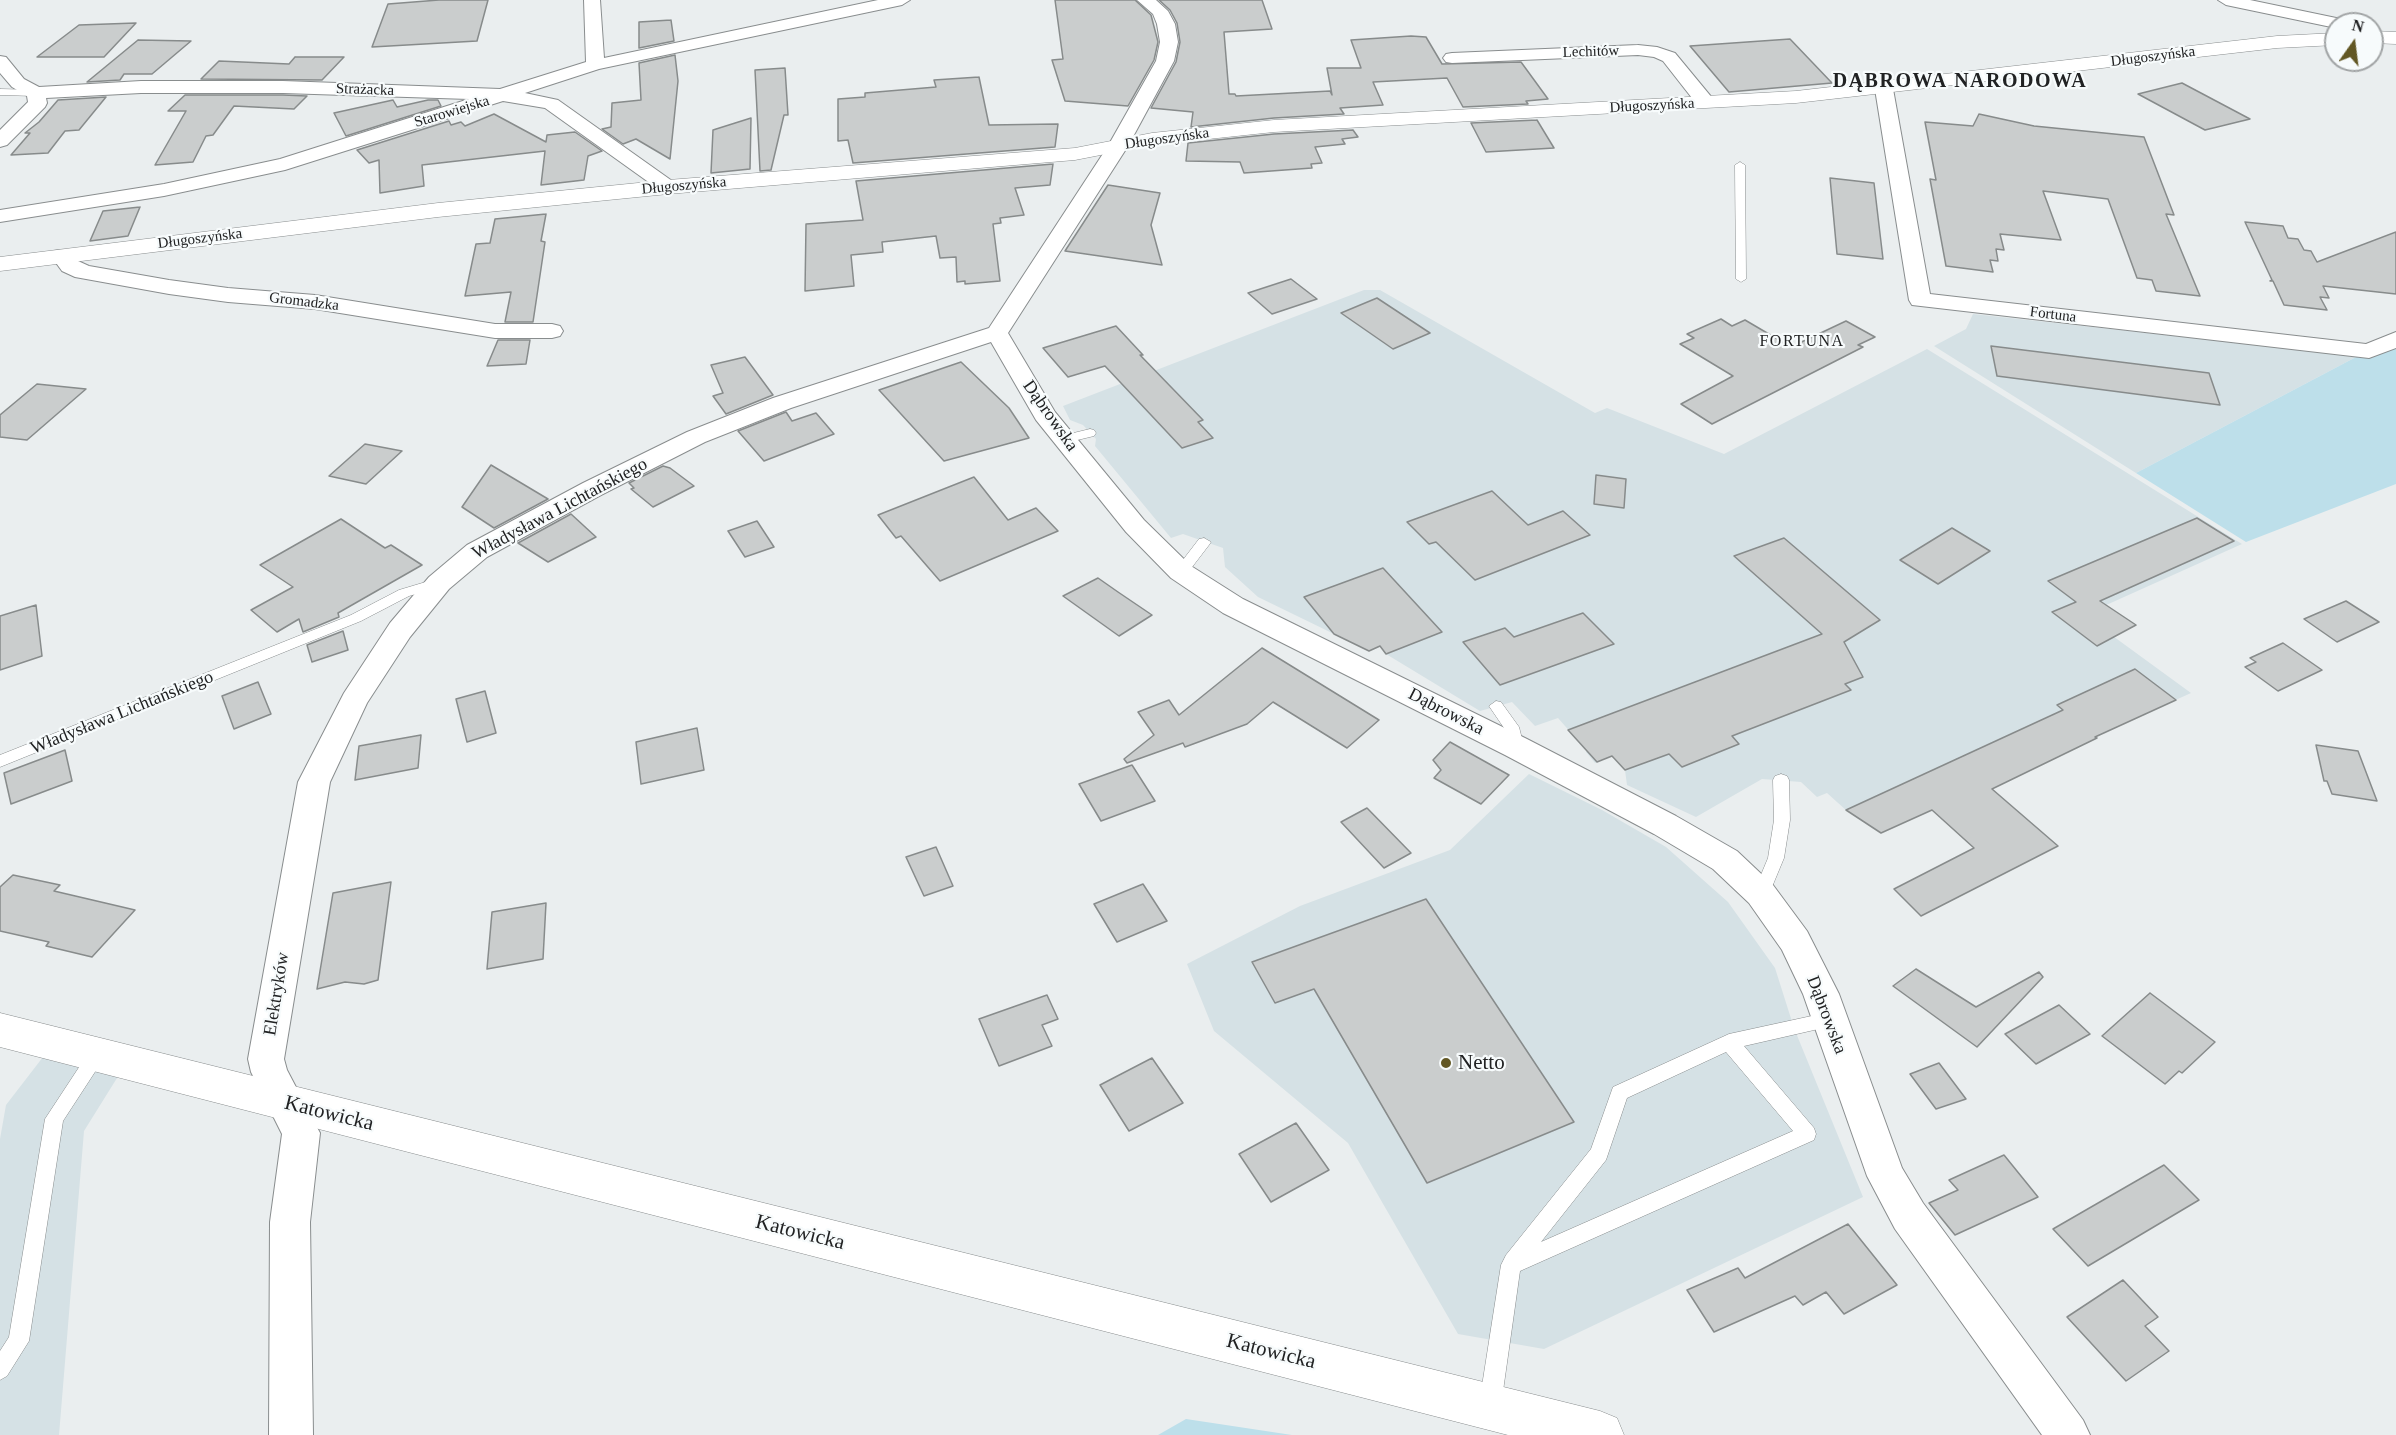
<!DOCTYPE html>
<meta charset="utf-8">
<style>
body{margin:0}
#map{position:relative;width:2396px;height:1435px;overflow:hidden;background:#eaeeef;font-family:"Times New Roman",serif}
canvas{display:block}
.north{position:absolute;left:2324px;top:12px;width:60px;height:60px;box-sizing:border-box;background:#f7fbfc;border:2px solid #a1a4a5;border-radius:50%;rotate:14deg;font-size:16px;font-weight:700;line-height:24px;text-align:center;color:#212223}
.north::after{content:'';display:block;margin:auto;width:21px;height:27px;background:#625724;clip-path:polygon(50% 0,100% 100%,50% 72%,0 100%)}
</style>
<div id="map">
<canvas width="2396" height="1435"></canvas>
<div class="north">N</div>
</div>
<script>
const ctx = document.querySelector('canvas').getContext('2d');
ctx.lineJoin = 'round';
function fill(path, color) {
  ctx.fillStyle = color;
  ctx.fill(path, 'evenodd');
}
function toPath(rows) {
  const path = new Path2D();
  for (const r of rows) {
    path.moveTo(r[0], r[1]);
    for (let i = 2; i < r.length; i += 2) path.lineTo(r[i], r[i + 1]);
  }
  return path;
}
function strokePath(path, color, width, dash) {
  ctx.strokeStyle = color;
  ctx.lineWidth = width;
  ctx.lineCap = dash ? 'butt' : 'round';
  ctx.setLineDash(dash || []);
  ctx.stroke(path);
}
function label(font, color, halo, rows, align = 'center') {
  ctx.font = font + ' "Times New Roman",serif';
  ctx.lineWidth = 4.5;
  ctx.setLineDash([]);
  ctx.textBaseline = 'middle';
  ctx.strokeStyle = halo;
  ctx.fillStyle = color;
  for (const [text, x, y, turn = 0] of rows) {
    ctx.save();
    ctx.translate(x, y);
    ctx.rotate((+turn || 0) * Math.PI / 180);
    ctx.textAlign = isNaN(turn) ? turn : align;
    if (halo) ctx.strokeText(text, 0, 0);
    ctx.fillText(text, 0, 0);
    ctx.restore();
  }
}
fill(toPath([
 [1364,290,1380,290,1595,413,1607,408,1724,454,1927,349,2242,544,2084,615,2191,693,2096,736,2097,738,1937,815,1932,810,1881,833,1847,811,1827,793,1817,797,1801,782,1762,779,1696,817,1627,785,1625,770,1612,756,1595,763,1586,752,1587,751,1558,718,1535,726,1512,702,1480,711,1386,654,1380,646,1369,651,1258,597,1225,567,1223,548,1183,534,1171,538,1095,446,1096,439,1083,425,1070,420,1063,406],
 [1973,314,2358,356,2136,473,1934,346,1966,329],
 [1529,774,1602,810,1666,847,1728,902,1775,968,1794,1028,1863,1197,1544,1349,1458,1334,1348,1143,1214,1031,1187,964,1300,906,1450,850],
 [53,1044,127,1062,84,1131,59,1435,0,1435,0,1139,6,1105]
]), '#d5e1e5');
fill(toPath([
 [2396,342,2396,484,2246,542,2136,473,2358,356],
 [1186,1419,1292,1435,1158,1435]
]), '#bddfea');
const building = toPath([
 [439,0,488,0,477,41,372,47,388,4,439,0],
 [1055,0,1135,0,1151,15,1158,42,1154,60,1128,106,1065,101,1052,60,1063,59,1055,0],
 [1159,0,1262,0,1272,29,1224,32,1229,94,1235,94,1236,96,1330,91,1332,95,1327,68,1361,68,1351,40,1411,36,1426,37,1442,64,1521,62,1548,99,1526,101,1528,104,1463,107,1447,78,1373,82,1383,105,1340,108,1344,114,1274,118,1191,127,1193,112,1151,108,1176,62,1180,42,1177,23,1170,10,1159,0],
 [671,20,674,41,639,48,639,22,671,20],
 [136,23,104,57,37,57,79,25,136,23],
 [1790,39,1832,83,1729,92,1690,46,1790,39],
 [138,40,191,41,152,74,124,74,120,80,87,82,138,40],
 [675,55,678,81,670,159,636,139,623,144,602,129,611,127,612,103,641,100,639,63,675,55],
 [295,57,344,57,322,80,201,79,219,61,289,64,295,57],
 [785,68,788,115,784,115,771,170,760,171,755,70,785,68],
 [979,77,989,125,1058,124,1055,147,853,163,848,140,838,141,838,99,865,97,865,93,936,87,934,80,979,77],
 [2182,83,2250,119,2205,130,2138,94,2182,83],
 [185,95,283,95,307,96,294,109,234,106,213,135,206,136,193,162,155,165,186,111,168,111,185,95],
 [106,97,79,130,65,131,48,153,11,155,30,133,25,133,39,122,58,100,106,97],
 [393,100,397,107,428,100,438,100,441,106,346,136,334,113,393,100],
 [494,114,546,142,547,135,575,132,602,151,588,156,584,180,541,185,545,151,422,165,424,186,380,193,379,160,369,163,357,150,449,121,451,125,461,122,465,126,494,114],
 [1979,114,2034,126,2144,137,2174,215,2166,214,2200,296,2156,291,2152,280,2137,278,2108,199,2043,191,2061,240,2000,234,2004,250,1996,249,1998,261,1990,260,1993,272,1946,266,1930,179,1936,180,1925,122,1973,126,1979,114],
 [751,118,750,169,711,173,713,130,751,118],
 [1537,120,1554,148,1486,152,1471,123,1537,120],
 [1353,130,1358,137,1342,139,1345,144,1315,147,1322,163,1311,164,1312,168,1244,173,1240,162,1186,161,1188,143,1274,134,1353,130],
 [1053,164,1050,185,1015,188,1024,215,1000,218,1001,223,993,224,1000,281,965,284,965,281,957,282,956,257,940,258,936,236,882,242,883,252,851,255,854,286,805,291,806,224,863,220,856,181,1053,164],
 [1830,178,1874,183,1883,259,1837,254,1830,178],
 [1108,185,1160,193,1151,225,1162,265,1065,251,1108,185],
 [140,207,128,236,90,241,103,211,140,207],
 [546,214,541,241,545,242,533,322,505,322,511,292,465,296,476,244,490,243,495,219,546,214],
 [2245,222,2283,226,2288,238,2298,239,2304,250,2311,251,2317,262,2396,232,2396,294,2323,286,2329,298,2320,297,2327,310,2284,305,2273,281,2270,281,2272,280,2245,222],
 [1291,279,1317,299,1272,314,1248,293,1291,279],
 [1377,298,1430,333,1393,349,1341,313,1377,298],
 [1721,319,1732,326,1745,320,1791,347,1846,321,1875,337,1858,345,1863,347,1712,424,1681,404,1733,376,1680,344,1694,338,1687,334,1721,319],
 [1116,326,1143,355,1140,355,1203,420,1198,422,1213,438,1182,448,1105,366,1068,377,1043,348,1116,326],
 [498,340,530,340,526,364,487,366,498,340],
 [1991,346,2209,373,2220,405,1997,376,1991,346],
 [745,357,773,395,726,414,713,396,723,393,711,365,745,357],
 [961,362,1009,408,1029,438,944,461,879,390,961,362],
 [37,384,86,389,27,440,0,437,0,415,37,384],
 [786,412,792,421,816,413,834,434,764,461,738,431,786,412],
 [365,444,402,451,366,484,329,476,365,444],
 [491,465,548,499,494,528,462,507,491,465],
 [663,466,670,468,694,486,653,507,631,489,634,488,629,483,663,466],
 [1596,475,1626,479,1624,508,1594,504,1596,475],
 [974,477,1008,520,1036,508,1058,531,940,581,901,536,896,538,878,515,974,477],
 [1492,491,1528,525,1563,511,1590,535,1475,580,1436,542,1429,544,1407,522,1492,491],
 [571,514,596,537,548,562,518,543,571,514],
 [2197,518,2234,541,2100,601,2136,625,2097,646,2052,612,2076,602,2048,581,2197,518],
 [341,519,385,548,391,545,422,565,338,613,339,617,303,632,299,619,277,632,251,610,293,587,260,565,341,519],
 [757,521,774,547,745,557,728,531,757,521],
 [1952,528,1990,551,1938,584,1900,560,1952,528],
 [1784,538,1880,620,1844,642,1863,677,1845,684,1851,690,1732,736,1739,744,1682,767,1669,754,1625,770,1612,756,1597,762,1568,730,1822,634,1734,556,1784,538],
 [1383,568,1442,632,1386,654,1380,646,1369,651,1334,634,1304,597,1383,568],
 [1098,578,1118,592,1152,615,1119,636,1063,596,1098,578],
 [2346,601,2379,622,2337,642,2304,619,2346,601],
 [36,605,42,656,0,670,0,616,36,605],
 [1583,613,1614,644,1500,685,1463,642,1505,628,1514,637,1583,613],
 [343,631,348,650,312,662,307,645,343,631],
 [2283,643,2322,670,2278,691,2245,667,2256,662,2250,658,2283,643],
 [1262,648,1379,720,1347,748,1273,702,1247,724,1185,747,1183,743,1127,763,1124,759,1154,735,1138,712,1169,700,1179,715,1262,648],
 [2135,669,2176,700,2095,737,2097,738,1992,789,2058,846,1921,916,1894,889,1974,848,1932,810,1881,833,1846,810,2063,710,2057,705,2135,669],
 [258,682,271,714,234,729,222,696,258,682],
 [485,691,496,733,467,742,456,699,485,691],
 [697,728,704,770,641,784,636,742,697,728],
 [421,735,418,768,355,780,359,746,421,735],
 [1450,742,1509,775,1481,804,1434,778,1441,770,1433,760,1450,742],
 [2316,745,2358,751,2377,801,2332,794,2327,781,2324,781,2316,745],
 [65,750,72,781,11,804,4,773,65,750],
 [1132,765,1155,801,1101,821,1079,784,1132,765],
 [1367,808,1411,853,1384,868,1341,822,1367,808],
 [936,847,953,886,924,896,906,857,936,847],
 [13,875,60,885,54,891,135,910,92,957,46,946,49,942,0,931,0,887,13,875],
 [391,882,378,980,364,984,345,982,317,989,333,893,391,882],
 [1143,884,1167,921,1117,942,1094,904,1143,884],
 [1426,899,1574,1122,1427,1183,1314,989,1275,1003,1252,962,1426,899],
 [546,903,543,959,487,969,492,912,546,903],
 [1916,969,1976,1007,2039,972,2043,977,1977,1047,1893,986,1916,969],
 [2150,993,2215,1042,2182,1073,2179,1071,2165,1084,2102,1036,2150,993],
 [1047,995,1058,1019,1042,1025,1052,1046,999,1066,979,1019,1047,995],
 [2059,1005,2090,1034,2036,1064,2005,1034,2059,1005],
 [1152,1058,1183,1103,1129,1131,1100,1085,1152,1058],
 [1939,1063,1966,1099,1936,1109,1910,1074,1939,1063],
 [1296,1123,1329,1170,1271,1202,1239,1154,1296,1123],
 [2004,1155,2038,1197,1955,1235,1929,1203,1958,1190,1949,1180,2004,1155],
 [2164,1165,2199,1200,2088,1266,2053,1229,2164,1165],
 [1848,1224,1897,1285,1844,1314,1826,1292,1803,1305,1795,1296,1714,1332,1687,1290,1738,1268,1745,1278,1848,1224],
 [2123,1280,2158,1317,2145,1326,2169,1351,2126,1381,2067,1317,2123,1280]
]);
fill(building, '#cacdcd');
strokePath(building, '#878b8b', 1.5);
const lane = toPath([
 [0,89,36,90,41,93,36,96,0,95,0,89],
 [1740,162,1745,165,1746,279,1741,282,1736,279,1735,165,1740,162],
 [1090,429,1094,430,1096,433,1094,436,1065,443,1059,439,1061,436,1090,429],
 [1204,538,1211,542,1209,545,1186,575,1176,575,1174,572,1176,569,1199,539,1204,538],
 [439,578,446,583,444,586,409,596,361,621,0,767,0,755,351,615,399,590,439,578],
 [1496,701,1501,702,1519,727,1524,747,1521,751,1511,751,1508,747,1504,728,1489,706,1496,701],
 [1781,774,1787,776,1789,780,1790,820,1784,858,1767,899,1761,901,1755,899,1753,894,1768,858,1774,820,1773,780,1775,776,1781,774],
 [1830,1012,1836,1015,1839,1020,1836,1025,1744,1046,1814,1128,1816,1134,1814,1140,1520,1271,1501,1405,1498,1413,1490,1416,1482,1413,1479,1405,1501,1265,1506,1255,1591,1149,1613,1087,1729,1034,1830,1012],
 [1726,1052,1793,1131,1541,1242,1606,1160,1627,1098,1726,1052],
 [97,1047,103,1049,106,1055,63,1121,29,1341,7,1376,0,1380,0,1351,9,1337,45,1119,91,1049,97,1047]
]);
const street = toPath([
 [584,0,600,0,604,58,878,0,910,0,902,5,599,69,525,93,558,100,675,183,678,187,675,191,668,193,661,191,545,108,503,101,285,170,164,196,0,222,0,210,164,184,280,159,469,99,283,93,141,93,46,98,47,103,45,107,7,145,0,147,0,130,28,102,27,96,12,87,0,73,0,56,6,57,24,79,39,87,141,81,283,81,500,89,586,62,584,0],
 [1137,0,1156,0,1168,11,1175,24,1178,42,1174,61,1128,146,1008,333,1055,412,1144,520,1191,566,1243,599,1527,739,1676,816,1737,851,1773,885,1807,931,1839,994,1902,1168,1923,1203,2083,1420,2090,1435,2042,1435,1895,1229,1867,1176,1803,994,1782,950,1749,903,1713,869,1654,834,1505,755,1223,613,1171,578,1126,532,1036,420,991,342,791,408,705,442,601,495,487,557,449,589,410,637,367,703,330,782,284,1059,287,1070,320,1133,310,1222,313,1435,269,1435,270,1222,282,1134,251,1072,248,1059,298,782,344,693,390,623,429,577,467,545,583,483,687,432,773,398,989,328,1108,146,1156,61,1160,42,1157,24,1153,14,1137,0],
 [2218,0,2250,0,2341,19,2347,20,2350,24,2336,24,2336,28,2226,5,2218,0],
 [1638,45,1657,47,1675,53,1713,99,1715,103,1713,107,1699,107,1663,61,1654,57,1638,55,1452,63,1446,62,1443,58,1446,54,1452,53,1638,45],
 [1884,83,1891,85,1893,89,1930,294,2366,344,2396,332,2396,348,2369,358,1912,305,1909,300,1875,89,1877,85,1884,83],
 [62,250,70,251,78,261,89,266,169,280,228,288,315,295,495,324,552,324,560,326,563,331,560,336,552,338,495,338,315,309,228,302,169,294,75,277,62,271,51,256,54,251,62,250]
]);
const secondary = toPath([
 [2372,31,2396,32,2396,44,2372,43,2372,31],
 [2336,33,2336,45,2277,48,1796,103,1274,132,1152,145,1075,160,668,194,438,217,0,271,0,257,438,203,668,180,1075,148,1152,133,1274,120,1796,91,2277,36,2336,33],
 [0,1013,1600,1411,1617,1418,1624,1435,1508,1435,0,1047,0,1013]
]);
strokePath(lane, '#898d8e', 1);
strokePath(street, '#898d8e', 2);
strokePath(secondary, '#898d8e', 1);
fill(lane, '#fff');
fill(street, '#fff');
fill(secondary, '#fff');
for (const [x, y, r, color] of [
 [1446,1063,6,"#625724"]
]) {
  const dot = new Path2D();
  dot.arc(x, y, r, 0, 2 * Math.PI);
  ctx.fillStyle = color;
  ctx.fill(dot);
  strokePath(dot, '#f7fbfc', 2);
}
label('15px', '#212223', '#f7fbfc', [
 ["Lechitów",1591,52,-2],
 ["Długoszyńska",2153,57,-7],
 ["Strażacka",365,90,2],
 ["Długoszyńska",1652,106,-3],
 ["Starowiejska",452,112,-17],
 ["Długoszyńska",1167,139,-8],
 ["Długoszyńska",684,186,-5],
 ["Długoszyńska",200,239,-7],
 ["Gromadzka",304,302,7],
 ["Fortuna",2053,315,7]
]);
ctx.letterSpacing = '1.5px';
label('16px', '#212223', '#f7fbfc', [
 ["FORTUNA",1802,342]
]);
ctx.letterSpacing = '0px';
label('18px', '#212223', '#f7fbfc', [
 ["Dąbrowska",1050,416,55],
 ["Władysława Lichtańskiego",560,509,-28],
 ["Dąbrowska",1446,712,27],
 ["Władysława Lichtańskiego",122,713,-22],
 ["Elektryków",277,994,-81],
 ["Dąbrowska",1826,1015,69]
]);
ctx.letterSpacing = '1.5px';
label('bold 20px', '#212223', '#f7fbfc', [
 ["DĄBROWA NARODOWA",1960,82]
]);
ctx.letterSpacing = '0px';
label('21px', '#212223', '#f7fbfc', [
 ["Netto",1458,1063]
], 'left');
label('21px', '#212223', '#f7fbfc', [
 ["Katowicka",329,1114,14],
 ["Katowicka",800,1233,14],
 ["Katowicka",1271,1352,14]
]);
</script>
